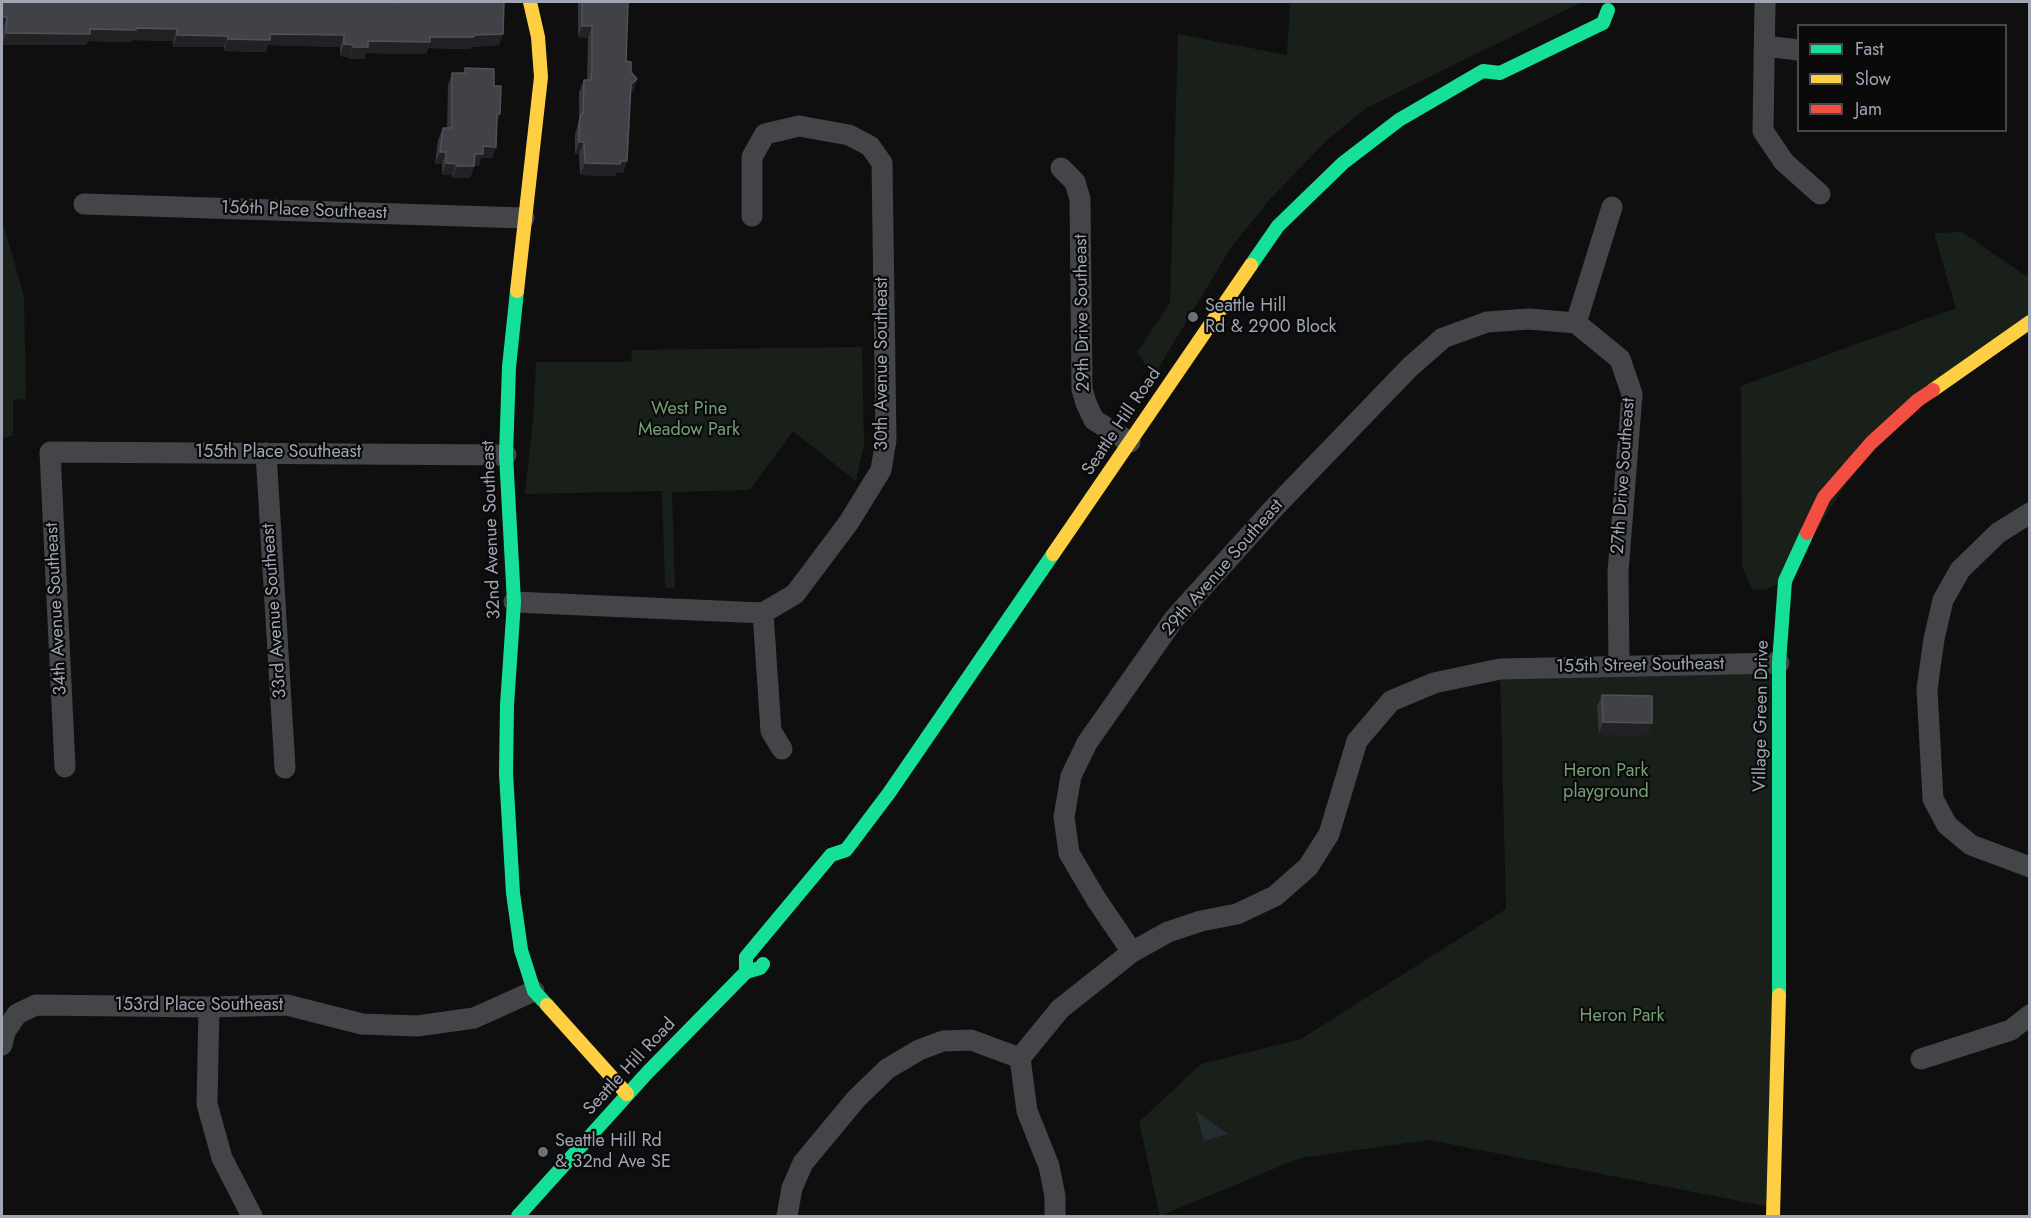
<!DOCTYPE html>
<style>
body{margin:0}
#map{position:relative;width:2031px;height:1218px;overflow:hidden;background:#0f0f10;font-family:Jost,sans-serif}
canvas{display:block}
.frame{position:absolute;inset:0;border:3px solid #9fa5b3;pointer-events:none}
.legend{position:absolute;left:1797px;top:24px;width:210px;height:108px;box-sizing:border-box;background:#0a0a0b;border:2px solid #46484e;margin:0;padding:8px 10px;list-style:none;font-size:18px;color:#9fa5b3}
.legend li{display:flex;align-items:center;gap:12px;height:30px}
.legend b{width:30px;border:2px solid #46484e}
</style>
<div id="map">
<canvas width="2031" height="1218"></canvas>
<div class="frame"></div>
<ul class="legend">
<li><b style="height:8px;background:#16e098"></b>Fast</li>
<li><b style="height:8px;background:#ffcf43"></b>Slow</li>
<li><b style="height:8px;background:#f24e42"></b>Jam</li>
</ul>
</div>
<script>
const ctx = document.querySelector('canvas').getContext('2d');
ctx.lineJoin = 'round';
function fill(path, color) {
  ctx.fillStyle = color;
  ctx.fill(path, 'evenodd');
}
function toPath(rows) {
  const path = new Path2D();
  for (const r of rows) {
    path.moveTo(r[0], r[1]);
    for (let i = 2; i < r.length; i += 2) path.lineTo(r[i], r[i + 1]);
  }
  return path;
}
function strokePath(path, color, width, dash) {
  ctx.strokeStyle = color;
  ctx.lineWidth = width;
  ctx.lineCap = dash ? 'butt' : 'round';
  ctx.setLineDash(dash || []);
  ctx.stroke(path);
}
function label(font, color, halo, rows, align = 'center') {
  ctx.font = font + ' Jost,sans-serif';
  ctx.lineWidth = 4.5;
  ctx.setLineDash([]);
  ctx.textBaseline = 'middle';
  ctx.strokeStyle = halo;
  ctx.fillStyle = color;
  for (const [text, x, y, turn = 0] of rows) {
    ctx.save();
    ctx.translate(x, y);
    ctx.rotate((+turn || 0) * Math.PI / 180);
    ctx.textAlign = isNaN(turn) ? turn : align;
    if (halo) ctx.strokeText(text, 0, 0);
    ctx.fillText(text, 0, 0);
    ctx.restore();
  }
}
fill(toPath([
 [1290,2,1582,2,1366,108,1327,140,1271,198,1230,249,1153,377,1137,352,1170,303,1178,34,1287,55],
 [2,222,3,223,24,296,26,399,13,400,13,435,2,439],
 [1962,232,2029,278,2029,322,1871,443,1785,581,1764,590,1752,589,1742,566,1741,386,1956,308,1934,233],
 [862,347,864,444,856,481,793,431,750,490,672,492,675,589,665,587,662,491,525,494,533,420,536,362,631,362,632,350],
 [1779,663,1775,1208,1429,1140,1300,1158,1160,1216,1139,1122,1201,1064,1301,1039,1506,909,1500,669]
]), '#19201a');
fill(toPath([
 [1196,1111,1228,1134,1204,1141]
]), '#252d33');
strokePath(toPath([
 [1765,2,1763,131,1784,162,1820,194],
 [1765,46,1798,50],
 [1061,168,1075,182,1080,199,1082,389,1086,403,1094,420,1130,442],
 [84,204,524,218],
 [1612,207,1576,323,1620,359,1632,394,1618,572,1619,665],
 [266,453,285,768],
 [2030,513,1998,533,1960,570,1943,600,1934,639,1927,689,1933,799,1947,825,1971,845,2030,867],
 [514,602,763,613,795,594,849,522,881,470,886,440,882,163,870,146,849,135,799,126,765,134,752,157,752,216],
 [763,613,771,731,782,749],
 [65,767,50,452,506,455],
 [1132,952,1096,899,1069,853,1064,817,1071,776,1087,743,1174,619,1274,508,1410,367,1443,338,1487,322,1529,319,1576,323],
 [209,1007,207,1104,222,1158,252,1216],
 [2,1045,5,1032,17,1014,36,1005,209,1007,287,1005,362,1024,417,1026,474,1018,534,991],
 [1020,1058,1060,1009,1132,952,1168,932,1201,921,1237,914,1275,896,1308,867,1329,834,1357,741,1391,701,1434,683,1500,669,1779,663],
 [1020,1058,1027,1111,1049,1166,1055,1196,1055,1216],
 [1921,1059,2011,1030,2030,1015],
 [787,1216,792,1188,803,1163,856,1099,887,1069,919,1050,943,1041,971,1040,1020,1058]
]), '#444549', 21);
strokePath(toPath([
 [1251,265,1278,226,1343,163,1399,120,1483,71,1500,73,1603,23,1608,10],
 [517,291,509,367,506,455,514,602,507,705,506,773,513,893,521,950,534,991,547,1005],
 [746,972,746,957,831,855,846,850,889,793,1053,554],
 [1779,995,1779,663,1785,581,1807,533],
 [518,1216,647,1073,746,972,760,968,763,964]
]), '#16e098', 14);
strokePath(toPath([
 [517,291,541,77,538,37,530,2],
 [1933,390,2030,322],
 [1053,554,1251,265],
 [547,1005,627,1094],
 [1773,1216,1779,995]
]), '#ffcf43', 14);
strokePath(toPath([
 [1807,533,1824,497,1871,443,1918,400,1933,390]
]), '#f24e42', 14);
fill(toPath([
 [2,2,401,3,401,2,504,2,499,45,471,47,470,49,428,48,426,54,366,53,364,59,349,59,349,57,340,56,340,47,268,45,266,52,224,51,224,47,173,47,173,41,133,40,132,42,88,41,86,45,2,45],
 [578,2,628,2,626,61,631,72,637,79,633,91,630,93,627,161,623,173,616,173,615,176,580,175,579,154,575,154,575,135,579,120,579,92,584,80,587,80,588,38,578,37],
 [465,68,494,86,500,114,496,124,496,147,492,158,481,158,479,166,474,166,470,178,452,178,452,175,442,175,442,164,435,164,438,140,443,128,447,128,448,85,452,73,464,73],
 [1602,695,1648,735,1599,734,1597,707]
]), '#36363a');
fill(toPath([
 [2,17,7,17,2,29],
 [582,26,592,26,588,38,578,37],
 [136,28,177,29,173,41,133,40,132,42,88,41,86,45,2,45,6,33,90,29],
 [270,34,344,35,340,47,268,45,266,52,224,51,228,39],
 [503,34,499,45,471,47,470,49,428,48,426,54,366,53,364,59,349,59,353,47,368,41,430,37],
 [177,35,228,36,224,47,173,47],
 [344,44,353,45,349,57,340,56],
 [637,79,633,91,626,96,631,84],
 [497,114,500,114,496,126],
 [579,142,584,142,579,154,575,154],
 [483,146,496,147,492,158,481,158,479,166,470,166,475,154],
 [440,152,446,152,442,164,435,164],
 [620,161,627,161,623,173,616,173,615,176,580,175,585,163],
 [446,163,456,164,452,175,442,175],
 [457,166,474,166,470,178,452,178],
 [1603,722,1652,723,1648,735,1599,734]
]), '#222224');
const building = toPath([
 [2,2,362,2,402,3,402,2,504,2,503,34,474,35,474,37,430,37,430,42,368,41,368,47,353,47,353,45,344,44,344,35,270,34,270,40,228,39,228,36,177,35,177,29,136,28,136,30,90,29,90,34,6,33,7,17,2,17,2,2],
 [582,2,628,2,626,61,631,62,631,72,637,79,631,84,627,161,620,161,620,164,585,163,584,142,579,142,579,123,581,114,583,114,584,80,591,80,592,70,592,26,582,26,582,2],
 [465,68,494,69,494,86,501,86,500,114,497,114,496,147,483,146,483,154,475,154,474,166,457,166,456,164,446,163,446,152,440,152,443,128,452,128,452,73,465,73,465,68],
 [1602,695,1652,696,1652,723,1603,722,1602,695]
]);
fill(building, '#414247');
strokePath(building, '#505258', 1.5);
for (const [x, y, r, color] of [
 [1193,317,6,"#6d707a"],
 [543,1152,6,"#6d707a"]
]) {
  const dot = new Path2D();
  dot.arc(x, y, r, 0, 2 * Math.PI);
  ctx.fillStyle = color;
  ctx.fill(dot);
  strokePath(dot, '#0a0a0b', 2);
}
label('18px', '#9fa5b3', '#0a0a0b', [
 ["156th Place Southeast",304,211,2],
 ["29th Drive Southeast",1083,313,-91],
 ["30th Avenue Southeast",883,364,-90],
 ["Seattle Hill Road",1122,422,-56],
 ["155th Place Southeast",278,453],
 ["27th Drive Southeast",1624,476,-86],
 ["32nd Avenue Southeast",492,530,-92],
 ["29th Avenue Southeast",1223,568,-49],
 ["34th Avenue Southeast",57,609,-93],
 ["33rd Avenue Southeast",275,611,-94],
 ["155th Street Southeast",1640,666,-1],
 ["Village Green Drive",1762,716,-89],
 ["153rd Place Southeast",199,1006],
 ["Seattle Hill Road",630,1067,-47]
]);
label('18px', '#9fa5b3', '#0a0a0b', [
 ["Seattle Hill",1205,307],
 ["Rd & 2900 Block",1205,328],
 ["Seattle Hill Rd",555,1142],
 ["& 32nd Ave SE",555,1163]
], 'left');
label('18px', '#74a076', '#0a0a0b', [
 ["West Pine",689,410],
 ["Meadow Park",689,431],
 ["Heron Park",1606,772],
 ["playground",1606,793],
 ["Heron Park",1622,1017]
]);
</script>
